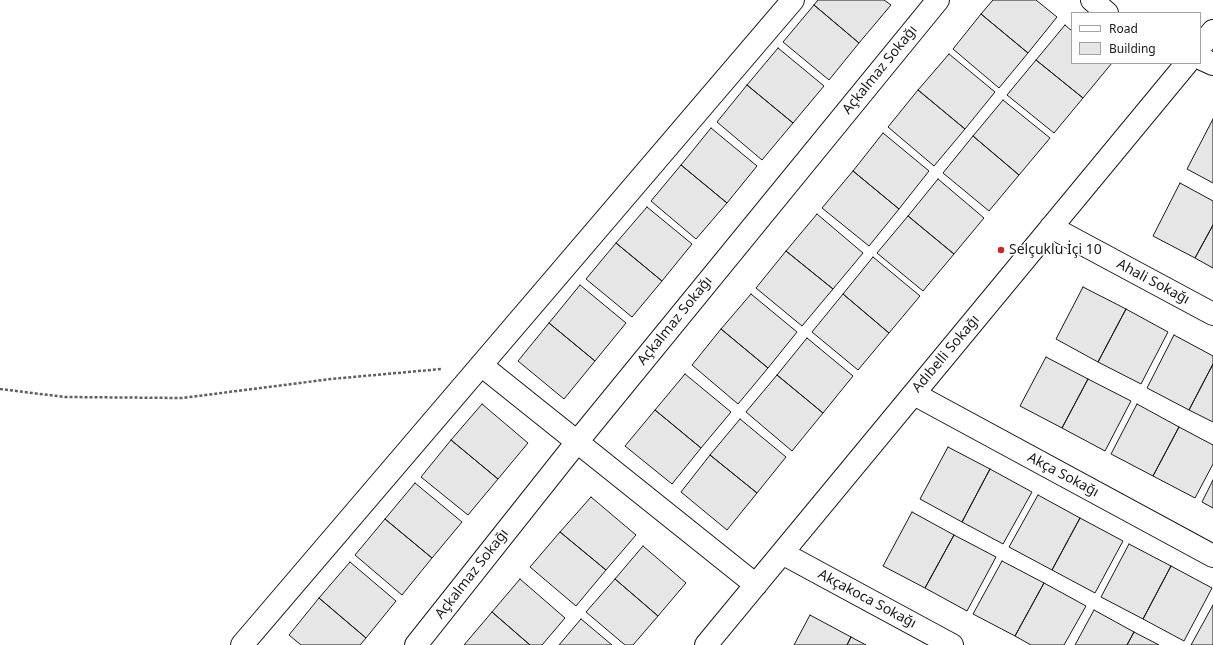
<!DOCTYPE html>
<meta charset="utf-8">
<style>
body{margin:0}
#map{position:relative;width:1213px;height:645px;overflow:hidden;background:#fff;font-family:"Noto Sans",sans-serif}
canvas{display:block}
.legend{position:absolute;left:1071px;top:12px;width:130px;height:52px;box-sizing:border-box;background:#fff;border:1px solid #a3a3a3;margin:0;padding:5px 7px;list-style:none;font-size:12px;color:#1a1a1a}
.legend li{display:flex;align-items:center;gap:8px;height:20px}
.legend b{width:20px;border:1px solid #a3a3a3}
</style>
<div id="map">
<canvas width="1213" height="645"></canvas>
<ul class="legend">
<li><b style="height:5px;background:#fff"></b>Road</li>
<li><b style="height:11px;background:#e6e6e6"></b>Building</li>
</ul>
</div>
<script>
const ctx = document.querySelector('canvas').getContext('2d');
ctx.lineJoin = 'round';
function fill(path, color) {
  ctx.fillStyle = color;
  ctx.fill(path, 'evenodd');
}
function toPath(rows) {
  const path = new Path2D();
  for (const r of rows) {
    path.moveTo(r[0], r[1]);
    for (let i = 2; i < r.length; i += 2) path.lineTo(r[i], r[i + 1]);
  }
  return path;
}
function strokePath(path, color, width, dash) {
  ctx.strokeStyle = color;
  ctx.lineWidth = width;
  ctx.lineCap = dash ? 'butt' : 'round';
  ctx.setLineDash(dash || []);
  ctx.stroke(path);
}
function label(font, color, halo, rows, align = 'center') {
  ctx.font = font + ' "Noto Sans",sans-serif';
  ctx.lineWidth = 3;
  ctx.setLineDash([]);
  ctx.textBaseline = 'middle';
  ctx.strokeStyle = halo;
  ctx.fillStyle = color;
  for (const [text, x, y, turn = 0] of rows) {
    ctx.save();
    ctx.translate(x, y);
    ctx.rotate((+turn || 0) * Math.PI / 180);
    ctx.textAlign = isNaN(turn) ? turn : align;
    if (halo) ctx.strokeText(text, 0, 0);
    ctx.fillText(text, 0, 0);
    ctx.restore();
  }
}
const building = toPath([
 [818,0,884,0,891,5,859,43,814,5,818,0],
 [993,0,1036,0,1057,17,1028,53,981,14,993,0],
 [814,5,859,43,829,80,783,42,814,5],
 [981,14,1028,53,999,88,953,49,981,14],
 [1065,25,1072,31,1072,63,1112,63,1083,98,1036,60,1065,25],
 [778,48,824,86,793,123,747,85,778,48],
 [949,54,995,92,965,129,918,90,949,54],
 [1036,60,1083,98,1054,133,1007,95,1036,60],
 [747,85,793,123,762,160,717,122,747,85],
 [918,90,965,129,934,166,888,127,918,90],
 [1003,100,1050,138,1019,175,973,136,1003,100],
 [1213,119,1213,183,1187,169,1213,119],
 [711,128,757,166,727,203,681,165,711,128],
 [883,133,929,171,899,209,853,171,883,133],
 [973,136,1019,175,989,211,943,173,973,136],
 [681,165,727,203,696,239,651,201,681,165],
 [853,171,899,209,869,246,822,208,853,171],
 [938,179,984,218,954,254,908,216,938,179],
 [1180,183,1213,201,1213,225,1195,258,1153,236,1180,183],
 [647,207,692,244,662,281,616,243,647,207],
 [817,214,863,253,833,289,786,251,817,214],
 [908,216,954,254,923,291,877,253,908,216],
 [1213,225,1213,268,1195,258,1213,225],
 [616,243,662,281,632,317,586,279,616,243],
 [786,251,833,289,802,326,756,288,786,251],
 [873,257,920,296,889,333,843,294,873,257],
 [580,285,626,323,595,361,549,323,580,285],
 [1083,287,1126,309,1098,362,1056,339,1083,287],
 [751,294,797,332,768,368,721,329,751,294],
 [843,294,889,333,858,370,812,332,843,294],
 [1126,309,1168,332,1141,384,1098,362,1126,309],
 [549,323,595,361,564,399,518,361,549,323],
 [721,329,768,368,738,404,692,365,721,329],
 [1174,335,1213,356,1213,364,1189,410,1147,388,1174,335],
 [807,338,853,376,823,413,777,375,807,338],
 [1046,357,1088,379,1062,428,1020,406,1046,357],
 [1213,364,1213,422,1189,410,1213,364],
 [685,374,731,412,701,448,655,410,685,374],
 [777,375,823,413,792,451,746,412,777,375],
 [1088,379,1131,401,1105,451,1062,428,1088,379],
 [482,404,528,443,498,479,451,440,482,404],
 [1137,404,1179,427,1153,476,1111,454,1137,404],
 [655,410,701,448,672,484,625,446,655,410],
 [740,419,786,457,757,493,710,455,740,419],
 [1179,427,1213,445,1213,464,1195,498,1153,476,1179,427],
 [451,440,498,479,468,515,421,477,451,440],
 [948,447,990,469,962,522,920,499,948,447],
 [710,455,757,493,727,530,681,492,710,455],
 [990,469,1032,492,1003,544,962,522,990,469],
 [1213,480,1213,508,1202,502,1213,480],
 [415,483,462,522,432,558,385,519,415,483],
 [1038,495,1080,518,1052,570,1009,547,1038,495],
 [591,497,636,535,606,570,560,532,591,497],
 [912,512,954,535,925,588,883,566,912,512],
 [1080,518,1123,541,1095,593,1052,570,1080,518],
 [385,519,432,558,402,595,355,555,385,519],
 [560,532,606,570,576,606,530,567,560,532],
 [954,535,996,557,967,611,925,588,954,535],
 [1129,544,1171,566,1143,619,1101,597,1129,544],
 [643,546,686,583,658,616,615,579,643,546],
 [1002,561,1044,583,1015,636,973,614,1002,561],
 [350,562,396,601,366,638,319,598,350,562],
 [1171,566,1212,588,1184,641,1143,619,1171,566],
 [520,579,565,618,542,645,530,645,492,612,520,579],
 [615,579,658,616,633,645,625,645,586,612,615,579],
 [1044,583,1086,606,1064,645,1031,645,1015,636,1044,583],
 [319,598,366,638,360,645,301,645,289,635,319,598],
 [1213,605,1213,645,1191,645,1213,605],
 [1094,610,1134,632,1127,645,1075,645,1094,610],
 [492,612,530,645,464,645,492,612],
 [810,615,851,637,847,645,794,645,810,615],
 [581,619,612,645,559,645,581,619],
 [1134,632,1159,645,1127,645,1134,632],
 [851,637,866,645,847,645,851,637]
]);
fill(building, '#e6e6e6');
strokePath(building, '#1a1a1a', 1);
const minor = toPath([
 [1092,0,1107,13],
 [1200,47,1213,31],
 [1200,58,1213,64],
 [1051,227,1213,314],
 [481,365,756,585],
 [914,394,1213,556],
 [782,553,952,645],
 [242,645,793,0],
 [416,645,577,442,938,0],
 [706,645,1187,63]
]);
strokePath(minor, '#1a1a1a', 24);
strokePath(toPath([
 [0,389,65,397,182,398,331,379,441,369]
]), '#5f5f5f', 2.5, [3, 2]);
strokePath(minor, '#fff', 22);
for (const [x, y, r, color] of [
 [1001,250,4,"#c62828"]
]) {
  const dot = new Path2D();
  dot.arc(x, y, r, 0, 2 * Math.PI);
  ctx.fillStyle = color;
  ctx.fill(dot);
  strokePath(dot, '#fff', 1.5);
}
label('14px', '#1a1a1a', '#fff', [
 ["Açkalmaz Sokağı",880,70,-51],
 ["Ahali Sokağı",1153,282,28],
 ["Açkalmaz Sokağı",675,321,-51],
 ["Adıbelli Sokağı",946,354,-50],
 ["Akça Sokağı",1063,475,28],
 ["Açkalmaz Sokağı",472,574,-52],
 ["Akçakoca Sokağı",867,599,28]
]);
label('14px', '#1a1a1a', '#fff', [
 ["Selçuklu İçi 10",1009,250]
], 'left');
</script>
